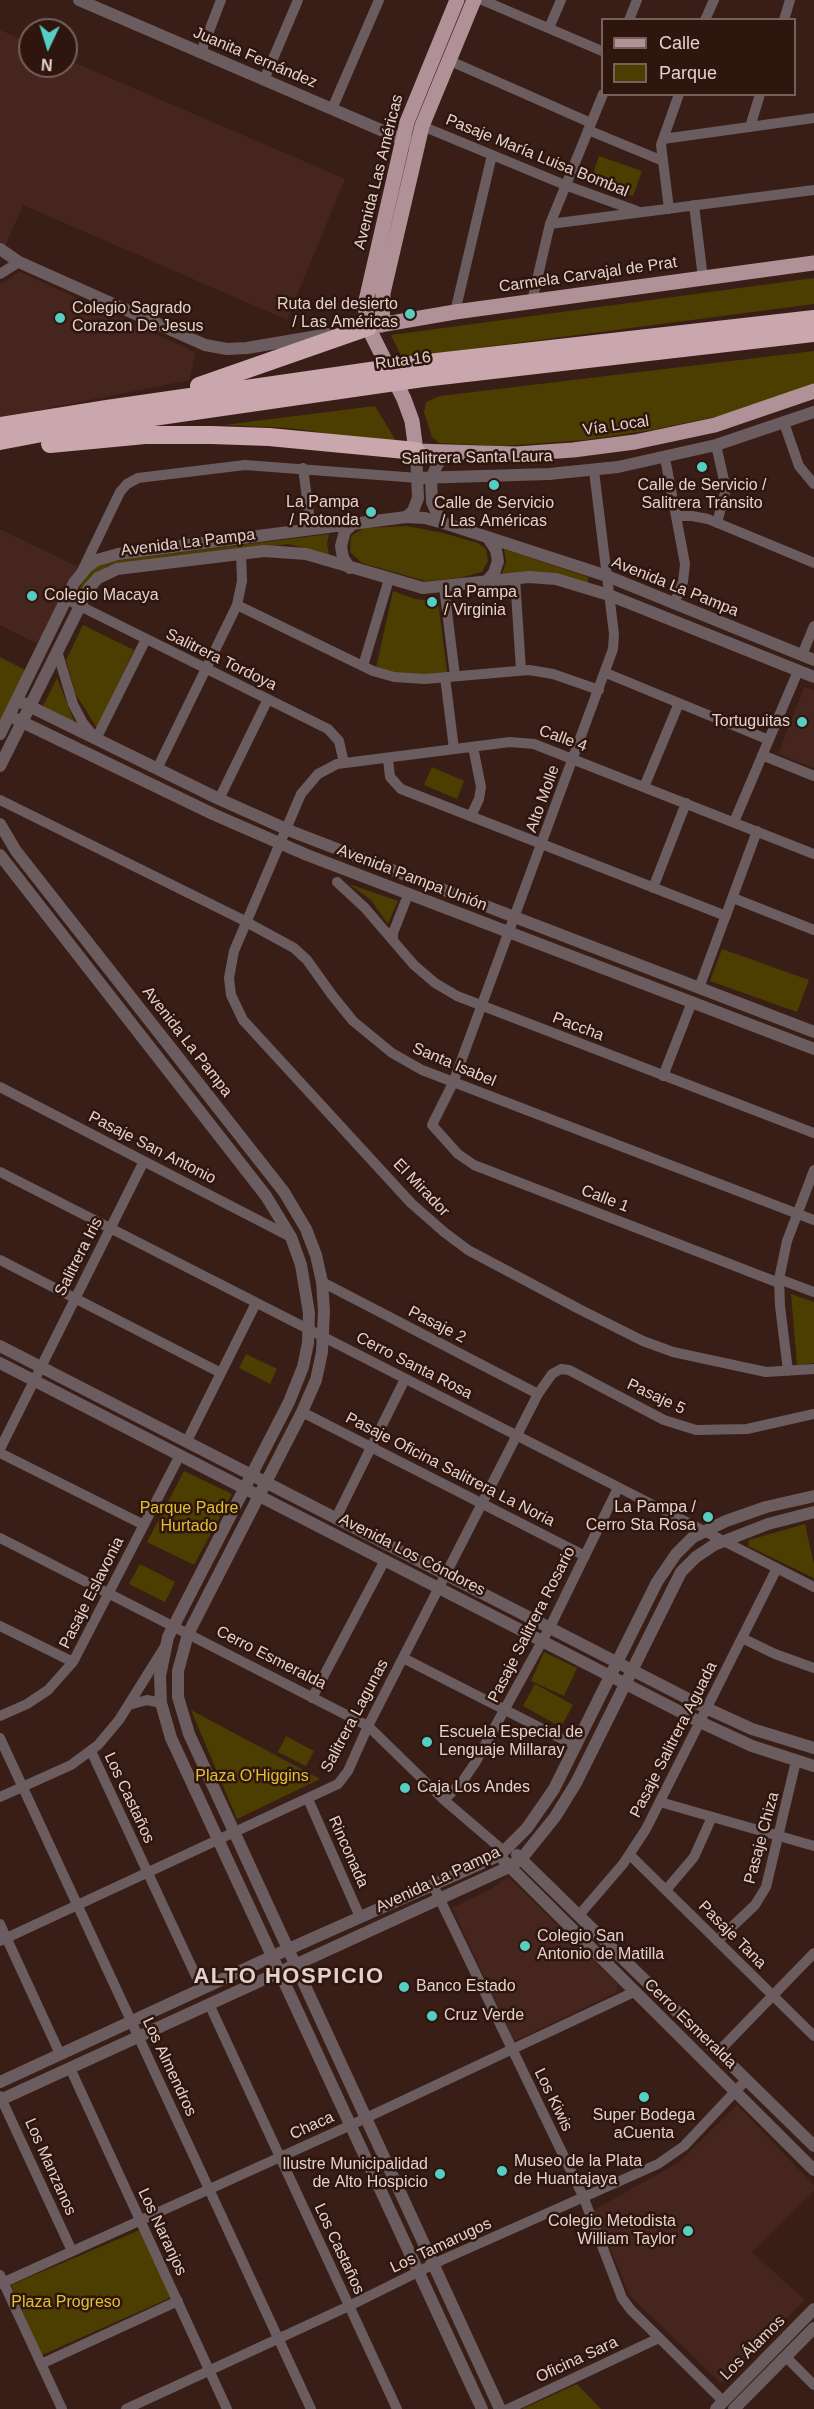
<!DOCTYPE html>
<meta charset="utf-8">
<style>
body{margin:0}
#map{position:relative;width:814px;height:2409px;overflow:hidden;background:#381e17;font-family:Helvetica,sans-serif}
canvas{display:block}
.legend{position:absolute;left:601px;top:18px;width:195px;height:78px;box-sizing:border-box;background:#2e150e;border:2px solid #76605a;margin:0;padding:8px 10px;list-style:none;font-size:18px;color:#e3d1cc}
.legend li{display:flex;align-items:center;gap:12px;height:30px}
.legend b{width:30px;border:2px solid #76605a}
.north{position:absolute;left:18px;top:18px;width:60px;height:60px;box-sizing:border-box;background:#2e150e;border:2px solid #76605a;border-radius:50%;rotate:184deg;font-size:16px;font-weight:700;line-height:24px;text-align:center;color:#e3d1cc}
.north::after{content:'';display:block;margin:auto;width:21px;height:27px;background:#56cec4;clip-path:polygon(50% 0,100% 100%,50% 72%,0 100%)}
</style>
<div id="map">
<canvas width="814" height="2409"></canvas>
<ul class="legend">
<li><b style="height:8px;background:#af9197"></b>Calle</li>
<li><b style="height:16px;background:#4c3e00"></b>Parque</li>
</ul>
<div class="north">N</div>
</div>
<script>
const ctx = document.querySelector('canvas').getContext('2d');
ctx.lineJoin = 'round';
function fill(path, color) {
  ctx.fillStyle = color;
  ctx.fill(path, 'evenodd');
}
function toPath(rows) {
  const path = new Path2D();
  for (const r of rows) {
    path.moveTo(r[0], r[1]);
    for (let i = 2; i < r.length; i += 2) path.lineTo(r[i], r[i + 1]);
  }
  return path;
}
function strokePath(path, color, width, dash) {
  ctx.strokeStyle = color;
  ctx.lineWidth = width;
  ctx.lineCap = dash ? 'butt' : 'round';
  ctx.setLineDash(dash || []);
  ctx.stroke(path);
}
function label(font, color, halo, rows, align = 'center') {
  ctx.font = font + ' Helvetica,sans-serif';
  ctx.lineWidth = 5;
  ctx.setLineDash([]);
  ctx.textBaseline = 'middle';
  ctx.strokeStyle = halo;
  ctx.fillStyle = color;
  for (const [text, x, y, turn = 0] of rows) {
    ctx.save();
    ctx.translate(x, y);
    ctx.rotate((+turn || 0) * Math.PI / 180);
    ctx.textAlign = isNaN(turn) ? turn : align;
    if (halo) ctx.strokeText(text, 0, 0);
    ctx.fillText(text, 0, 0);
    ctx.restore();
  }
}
fill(toPath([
 [0,30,30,43,30,66,66,66,66,59,345,179,287,320,23,205,0,257],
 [20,272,195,352,190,380,0,418,0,284],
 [0,529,78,567,40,645,0,625],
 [804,687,814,690,814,768,778,754],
 [508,1877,618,1984,616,1993,514,2041,452,1908,491,1889],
 [737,2105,814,2185,814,2191,752,2252,805,2300,721,2383,630,2296,594,2210,679,2162]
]), '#45251d');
fill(toPath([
 [599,156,642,171,633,196,590,182],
 [814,278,814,304,402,358,391,335],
 [814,351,814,384,719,416,652,430,585,440,502,446,439,443,432,437,424,412,426,402,440,396],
 [375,406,398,444,290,428,224,425],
 [407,526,443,533,478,543,486,549,488,561,482,572,459,578,425,581,362,563,350,552,351,536,364,528],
 [329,534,327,544,329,555,289,544,109,565,89,580,82,594,78,592,85,576,104,562],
 [504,549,588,577,588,583,546,572,502,574,506,562],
 [393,591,415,599,438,601,447,672,406,677,376,668],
 [83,625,134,650,97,728,75,693,66,660],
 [0,657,25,670,0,725],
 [57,678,75,723,43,706],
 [432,767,464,781,457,799,424,785],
 [349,884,398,901,388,924,371,900],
 [722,949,809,980,797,1012,710,981],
 [791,1294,814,1302,814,1363,797,1365],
 [246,1354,277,1369,270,1384,239,1368],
 [184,1471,232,1494,194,1565,147,1542],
 [805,1524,814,1565,814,1578,748,1546,749,1540],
 [140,1564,175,1582,165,1602,129,1584],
 [544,1652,577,1668,564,1696,531,1681],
 [535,1684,573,1705,561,1727,523,1706],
 [191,1710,320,1779,237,1819],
 [286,1736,314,1751,306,1766,278,1752],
 [142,2229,172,2297,42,2355,11,2285],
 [577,2384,601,2409,522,2409,531,2405]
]), '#4c3e00');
strokePath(toPath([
 [482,0,602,51],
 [629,20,637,0],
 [705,20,714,0],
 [784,20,790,0],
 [549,28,561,0],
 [201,52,221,0],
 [448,60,591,123],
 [264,80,298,0],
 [332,109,379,0],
 [422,126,565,185,637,211],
 [750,127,760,94],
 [588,130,663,161],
 [663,139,814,118],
 [694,205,703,278],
 [669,209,661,145,679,94],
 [550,224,814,190],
 [0,274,19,262],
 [532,301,550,224,603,94],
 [455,312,492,155],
 [784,423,799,466,814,484],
 [716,445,726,489,717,523],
 [665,458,685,564,683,582,674,604],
 [303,468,311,529],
 [594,471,614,634,613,649,453,1083,432,1125,458,1154,474,1165,779,1283],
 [676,516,692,516,708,519,814,563],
 [82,571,120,492,127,484,138,478,245,465,418,478],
 [515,578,521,670],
 [444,587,455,676],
 [66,599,328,729,339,741,344,763],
 [237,605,373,671,394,677,425,679,529,670,553,674,599,690],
 [57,651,73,704,83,723,96,739,146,639],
 [802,655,814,626],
 [363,666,389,579],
 [606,673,769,740],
 [445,677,454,749],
 [762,755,814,776],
 [388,759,390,777,401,789,726,916],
 [157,769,237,605,242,581,241,553],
 [644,787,679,703],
 [219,799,268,699],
 [0,800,239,918,294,948,307,960,332,995,353,1021,392,1053,422,1070,814,1220],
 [471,816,479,799,481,787,473,747],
 [734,822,798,671],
 [814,854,534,744,510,742,337,764,318,774,301,794,234,951,229,978,231,995,243,1020,411,1203,444,1232,468,1250,579,1309,643,1341,673,1352,766,1372,814,1369],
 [337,882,365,908,414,965,435,983,457,996,814,1133],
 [653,888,686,803],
 [733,898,814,930],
 [393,939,393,933,408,895],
 [699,988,757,831],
 [663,1076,692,1002],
 [0,1087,291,1237],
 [0,1172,814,1587],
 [0,1260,221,1373],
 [779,1279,814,1292],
 [322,1282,538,1394],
 [788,1371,780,1306,779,1279,787,1241,814,1170],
 [302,1412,585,1556],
 [187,1441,256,1303],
 [0,1449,144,1161],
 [0,1453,144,1525],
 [336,1518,405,1379],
 [0,1538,368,1726,444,1800,499,1847],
 [0,1626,73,1662],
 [742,1638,775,1654,814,1668],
 [403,1658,576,1746],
 [312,1698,385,1560],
 [129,1705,147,1700,161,1703],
 [0,1716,27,1704,48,1690,73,1662,180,1455],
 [0,1738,311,2409],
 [91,1751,202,1989],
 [0,1797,71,1765,98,1745,119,1720,164,1648],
 [308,1799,360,1917],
 [444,1800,462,1782,475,1763,550,1627,618,1488],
 [660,1802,814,1846],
 [630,1855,814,2036],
 [433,1885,583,2196,622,2298,631,2310,723,2401],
 [666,1890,694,1857,712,1817],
 [580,1914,623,1864,646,1829,777,1568],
 [0,1924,60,2054],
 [0,1941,338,1784,348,1771,368,1726,538,1394,552,1374,561,1369,569,1370,664,1420,696,1430,747,1429,814,1414],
 [717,1941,755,1905,766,1887,796,1761],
 [209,2004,397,2409],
 [718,2052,814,1953],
 [70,2068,227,2409],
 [0,2096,72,2251],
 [0,2275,62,2409],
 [0,2284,351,2125,634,1992],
 [786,2357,814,2385],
 [41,2364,178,2301],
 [126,2409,349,2306,442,2260,658,2164,684,2146,746,2080],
 [508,2409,659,2338]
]), '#6a5c5f', 10);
strokePath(toPath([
 [79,0,411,143],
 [0,249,19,262,205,345,227,349,247,348,329,334],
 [418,478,549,474,618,467,716,445,814,412],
 [406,517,413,511,418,498,416,451],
 [441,522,432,502,431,479,437,465,447,453],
 [350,568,343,558,341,546,345,531,353,524],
 [486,582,494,573,498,561,496,550,488,538],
 [23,703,219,799,293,832,814,1032],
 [16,719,215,815,307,855,814,1049],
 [0,734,74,583,86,568,97,560,118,554,406,517,425,518,447,524,607,576,814,660],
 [0,766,89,588,98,578,117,569,264,551,306,554,423,588,529,577,556,579,609,595,814,677],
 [0,824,16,851,284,1192,306,1229,316,1255,322,1282,324,1311,322,1352,316,1380,302,1412,188,1634,178,1671,178,1697,189,1734,500,2409],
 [0,855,266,1196,291,1237,301,1265,309,1313,308,1343,303,1367,289,1402,168,1637,160,1676,161,1703,171,1738,482,2409],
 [0,1346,706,1708,752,1729,814,1748],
 [0,1363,700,1722,752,1746,814,1766],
 [517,1855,814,2146],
 [504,1861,814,2170],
 [0,2082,273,1956,500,1855,527,1828,554,1789,657,1582,676,1554,693,1537,726,1521,766,1507,814,1496],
 [0,2100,509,1867,522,1858,555,1817,576,1783,681,1572,696,1557,714,1545,768,1524,814,1512],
 [716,2409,814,2309],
 [734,2409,814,2328]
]), '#6a5c5f', 12);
strokePath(toPath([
 [457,0,407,122,365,305,368,327,404,399,412,421,416,451,516,454,573,450,635,442,715,425,814,391],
 [382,325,383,293,422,126,474,0],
 [368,327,455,312,814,263]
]), '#af9197', 15);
strokePath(toPath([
 [199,386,368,327],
 [0,426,107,409,419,364,814,319],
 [0,441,42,433,423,378,814,333],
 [50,444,145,435,212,435,269,437,416,451]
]), '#caa6ad', 18);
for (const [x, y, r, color] of [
 [410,314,6,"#56cec4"],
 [60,318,6,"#56cec4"],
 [702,467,6,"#56cec4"],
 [494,485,6,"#56cec4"],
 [371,512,6,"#56cec4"],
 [32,596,6,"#56cec4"],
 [432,602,6,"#56cec4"],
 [802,722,6,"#56cec4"],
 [708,1517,6,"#56cec4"],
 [427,1742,6,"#56cec4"],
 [405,1788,6,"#56cec4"],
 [525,1946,6,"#56cec4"],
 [404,1987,6,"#56cec4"],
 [432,2016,6,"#56cec4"],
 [644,2097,6,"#56cec4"],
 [502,2171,6,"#56cec4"],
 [440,2174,6,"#56cec4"],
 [688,2231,6,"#56cec4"]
]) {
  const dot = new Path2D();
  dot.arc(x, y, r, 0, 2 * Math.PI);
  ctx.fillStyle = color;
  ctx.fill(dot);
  strokePath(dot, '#2e150e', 2);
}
label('16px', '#e3d1cc', '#2e150e', [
 ["Juanita Fernández",255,58,23],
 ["Pasaje María Luisa Bombal",537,156,22],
 ["Avenida Las Américas",379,172,-76],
 ["Carmela Carvajal de Prat",588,275,-8],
 ["Ruta 16",403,361,-7],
 ["Vía Local",616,426,-8],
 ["Salitrera Santa Laura",477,458,-1],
 ["Avenida La Pampa",188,543,-7],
 ["Avenida La Pampa",675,587,22],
 ["Salitrera Tordoya",221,660,26],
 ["Calle 4",563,739,20],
 ["Alto Molle",543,799,-70],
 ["Avenida Pampa Unión",412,878,21],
 ["Paccha",578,1027,21],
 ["Avenida La Pampa",187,1042,52],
 ["Santa Isabel",454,1065,23],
 ["Pasaje San Antonio",152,1148,27],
 ["El Mirador",421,1188,46],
 ["Calle 1",605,1199,21],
 ["Salitrera Iris",79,1257,-63],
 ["Pasaje 2",437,1325,27],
 ["Cerro Santa Rosa",414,1366,27],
 ["Pasaje 5",656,1397,25],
 ["Pasaje Oficina Salitrera La Noria",450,1470,27],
 ["Avenida Los Cóndores",412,1555,27],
 ["Pasaje Eslavonia",92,1593,-63],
 ["Pasaje Salitrera Rosario",532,1625,-63],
 ["Cerro Esmeralda",271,1658,27],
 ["Salitrera Lagunas",355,1716,-62],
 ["Pasaje Salitrera Aguada",674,1740,-63],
 ["Los Castaños",129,1798,65],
 ["Pasaje Chiza",762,1838,-75],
 ["Rinconada",348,1852,66],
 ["Avenida La Pampa",438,1880,-25],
 ["Pasaje Tana",732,1935,45],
 ["Cerro Esmeralda",690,2024,44],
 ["Los Almendros",169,2067,65],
 ["Los Kiwis",553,2100,64],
 ["Chaca",312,2126,-24],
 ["Los Manzanos",50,2167,66],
 ["Los Naranjos",162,2232,65],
 ["Los Tamarugos",441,2246,-25],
 ["Los Castaños",339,2249,65],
 ["Los Álamos",753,2348,-45],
 ["Oficina Sara",577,2360,-25]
]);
label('16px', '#e3d1cc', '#2e150e', [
 ["Ruta del desierto",398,305,"right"],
 ["/ Las Américas",398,323,"right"],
 ["Colegio Sagrado",72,309],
 ["Corazon De Jesus",72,327],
 ["Calle de Servicio /",702,486,"center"],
 ["Salitrera Tránsito",702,504,"center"],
 ["La Pampa",359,503,"right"],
 ["/ Rotonda",359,521,"right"],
 ["Calle de Servicio",494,504,"center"],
 ["/ Las Américas",494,522,"center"],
 ["La Pampa",444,593],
 ["/ Virginia",444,611],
 ["Colegio Macaya",44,596],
 ["Tortuguitas",790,722,"right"],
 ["La Pampa /",696,1508,"right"],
 ["Cerro Sta Rosa",696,1526,"right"],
 ["Escuela Especial de",439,1733],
 ["Lenguaje Millaray",439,1751],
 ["Caja Los Andes",417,1788],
 ["Colegio San",537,1937],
 ["Antonio de Matilla",537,1955],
 ["Banco Estado",416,1987],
 ["Cruz Verde",444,2016],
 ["Super Bodega",644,2116,"center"],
 ["aCuenta",644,2134,"center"],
 ["Museo de la Plata",514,2162],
 ["de Huantajaya",514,2180],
 ["Ilustre Municipalidad",428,2165,"right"],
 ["de Alto Hospicio",428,2183,"right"],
 ["Colegio Metodista",676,2222,"right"],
 ["William Taylor",676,2240,"right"]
], 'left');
label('16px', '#e0c132', '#2e150e', [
 ["Parque Padre",189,1509],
 ["Hurtado",189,1527],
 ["Plaza O'Higgins",252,1777],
 ["Plaza Progreso",66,2303]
]);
ctx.letterSpacing = '1.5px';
label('bold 22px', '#e3d1cc', '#2e150e', [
 ["ALTO HOSPICIO",289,1977]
]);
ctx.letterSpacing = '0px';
</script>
